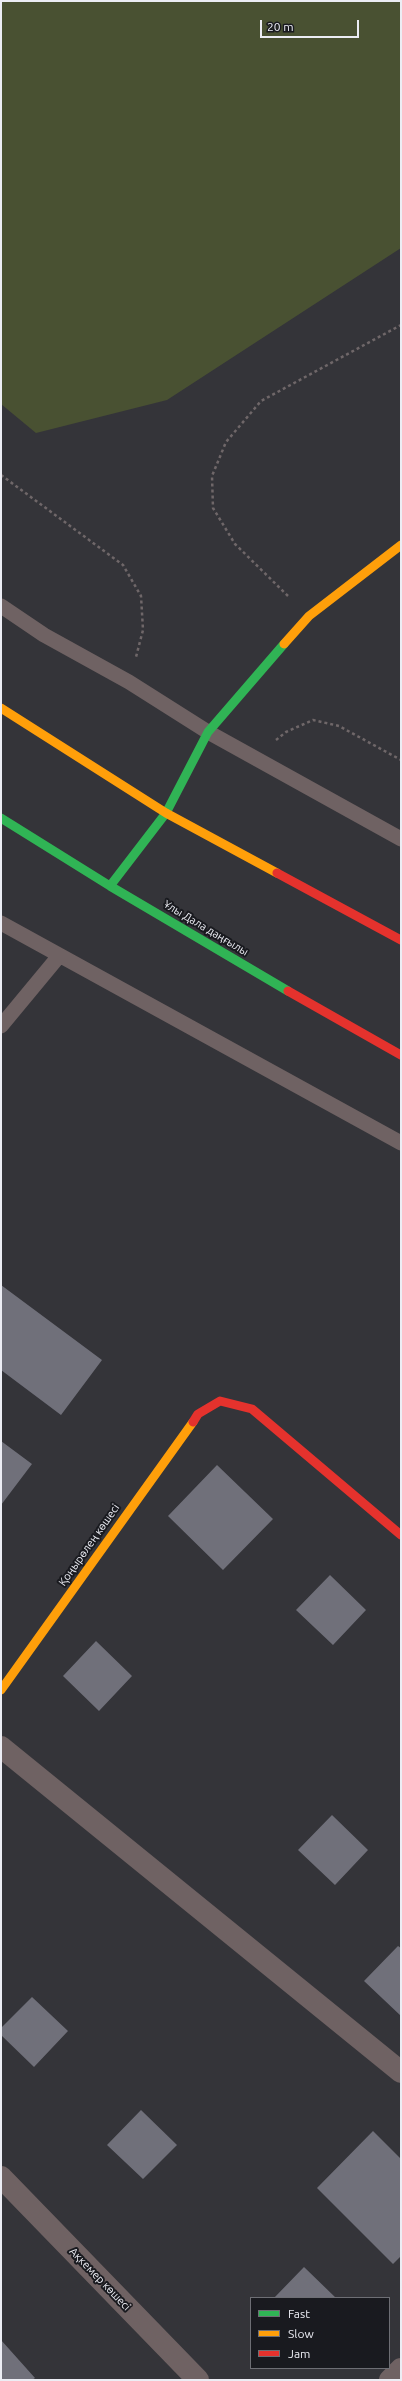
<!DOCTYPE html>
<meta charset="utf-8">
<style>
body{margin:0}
#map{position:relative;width:402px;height:2381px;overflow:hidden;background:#343439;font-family:Ubuntu,sans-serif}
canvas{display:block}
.frame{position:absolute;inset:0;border:2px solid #ecedf4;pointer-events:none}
.legend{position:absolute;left:250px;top:2297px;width:140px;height:72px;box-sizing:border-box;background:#191a1f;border:1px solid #6d6e74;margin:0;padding:5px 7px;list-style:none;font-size:12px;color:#ecedf4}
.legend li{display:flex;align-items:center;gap:8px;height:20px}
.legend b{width:20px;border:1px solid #6d6e74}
.scale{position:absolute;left:260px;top:20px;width:99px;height:18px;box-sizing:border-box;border:2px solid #ecedf4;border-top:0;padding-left:5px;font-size:12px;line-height:14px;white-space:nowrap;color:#ecedf4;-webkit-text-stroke:3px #191a1f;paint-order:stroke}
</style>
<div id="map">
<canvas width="402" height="2381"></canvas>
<div class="frame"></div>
<ul class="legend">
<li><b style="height:5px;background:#30b455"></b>Fast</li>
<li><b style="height:5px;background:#ff9f0a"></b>Slow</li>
<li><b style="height:5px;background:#e5322d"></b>Jam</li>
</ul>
<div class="scale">20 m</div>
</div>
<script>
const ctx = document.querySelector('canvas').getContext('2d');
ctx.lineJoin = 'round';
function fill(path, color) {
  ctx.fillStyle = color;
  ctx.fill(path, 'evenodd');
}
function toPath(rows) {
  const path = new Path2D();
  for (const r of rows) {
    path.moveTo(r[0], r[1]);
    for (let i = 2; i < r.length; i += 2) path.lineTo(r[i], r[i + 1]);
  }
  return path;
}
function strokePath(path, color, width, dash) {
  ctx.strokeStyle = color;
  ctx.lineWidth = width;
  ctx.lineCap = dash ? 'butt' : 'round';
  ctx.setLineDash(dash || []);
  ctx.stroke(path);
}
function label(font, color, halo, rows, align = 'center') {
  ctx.font = font + ' Ubuntu,sans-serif';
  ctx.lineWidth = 4;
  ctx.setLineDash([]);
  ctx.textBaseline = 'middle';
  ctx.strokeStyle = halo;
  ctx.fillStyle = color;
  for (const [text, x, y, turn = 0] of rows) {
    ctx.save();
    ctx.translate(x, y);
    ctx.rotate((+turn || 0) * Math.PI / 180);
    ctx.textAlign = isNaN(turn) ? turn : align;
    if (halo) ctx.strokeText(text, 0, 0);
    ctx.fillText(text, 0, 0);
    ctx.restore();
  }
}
fill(toPath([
 [1,1,401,1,401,248,167,400,36,433,1,404]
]), '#495132');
fill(toPath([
 [1,1285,102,1360,61,1415,1,1370],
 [1,1441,32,1464,1,1505],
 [217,1465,273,1519,223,1570,168,1516],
 [330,1575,366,1610,333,1645,296,1610],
 [96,1641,132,1676,99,1711,63,1676],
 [332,1815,368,1850,335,1885,298,1850],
 [398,1946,401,1948,401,2016,364,1981],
 [32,1997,68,2031,34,2067,1,2035,1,2028],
 [141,2110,177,2145,143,2179,107,2145],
 [373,2131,401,2159,401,2256,393,2264,317,2188],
 [304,2267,336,2298,274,2298],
 [1,2340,35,2378,32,2380,1,2380]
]), '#70707a');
strokePath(toPath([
 [1,475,123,565,141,596,143,630,136,657],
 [288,596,235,544,213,508,212,476,226,442,261,401,401,325],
 [276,740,286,732,313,720,339,726,401,760]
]), '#6f6769', 2.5, [3, 3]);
strokePath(toPath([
 [1,606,44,635,129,682,208,732,401,839],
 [1,923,401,1143],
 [1,1026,59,956]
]), '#6f6263', 15);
strokePath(toPath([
 [1,1747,401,2072],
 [1,2177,198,2380],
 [390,2380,401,2369]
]), '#6f6263', 22);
strokePath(toPath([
 [1,818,110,886,288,991],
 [110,886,166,813,208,732,284,644]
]), '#30b455', 9);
strokePath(toPath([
 [284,644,309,616,401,545],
 [1,708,166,813,277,873],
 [1,1690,193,1422]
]), '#ff9f0a', 9);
strokePath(toPath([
 [277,873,401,940],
 [288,991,401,1055],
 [193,1422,198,1414,220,1401,252,1409,401,1535]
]), '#e5322d', 9);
label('11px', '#ecedf4', '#191a1f', [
 ["Ұлы Дала даңғылы",206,928,31],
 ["Қоңырөлең көшесі",89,1545,-55],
 ["Ақкемер көшесі",100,2279,46]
]);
</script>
